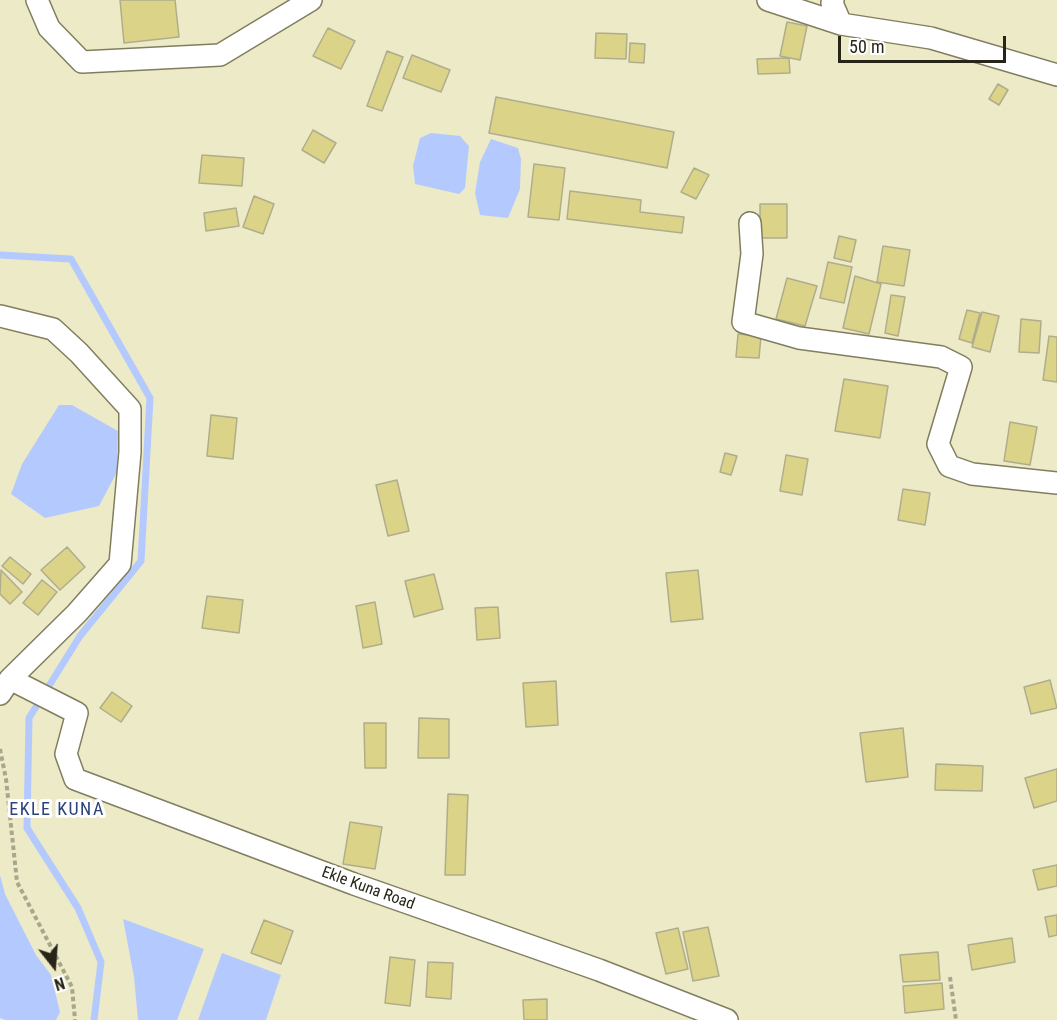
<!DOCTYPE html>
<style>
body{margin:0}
#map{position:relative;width:1057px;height:1020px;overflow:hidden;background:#edeac8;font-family:"Roboto Condensed",sans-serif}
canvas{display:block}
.north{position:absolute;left:24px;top:936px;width:60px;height:60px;-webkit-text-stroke:4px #fff;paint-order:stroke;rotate:163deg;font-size:16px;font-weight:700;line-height:24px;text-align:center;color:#262518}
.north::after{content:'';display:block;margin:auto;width:21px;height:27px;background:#262518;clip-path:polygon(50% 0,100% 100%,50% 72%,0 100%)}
.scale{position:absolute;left:838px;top:36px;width:168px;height:27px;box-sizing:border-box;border:3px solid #262518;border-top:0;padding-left:8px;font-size:18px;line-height:21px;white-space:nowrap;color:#262518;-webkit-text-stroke:4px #fff;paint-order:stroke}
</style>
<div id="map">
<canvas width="1057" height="1020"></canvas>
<div class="north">N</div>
<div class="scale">50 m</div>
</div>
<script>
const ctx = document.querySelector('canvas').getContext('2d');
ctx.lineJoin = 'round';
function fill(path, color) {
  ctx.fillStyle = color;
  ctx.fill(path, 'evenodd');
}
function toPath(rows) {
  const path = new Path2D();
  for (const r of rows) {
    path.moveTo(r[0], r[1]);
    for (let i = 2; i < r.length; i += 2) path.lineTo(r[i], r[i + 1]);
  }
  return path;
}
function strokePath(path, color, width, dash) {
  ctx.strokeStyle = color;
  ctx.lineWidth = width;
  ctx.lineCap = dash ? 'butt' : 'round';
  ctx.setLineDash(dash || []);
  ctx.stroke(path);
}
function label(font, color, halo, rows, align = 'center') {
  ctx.font = font + ' "Roboto Condensed",sans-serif';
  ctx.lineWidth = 6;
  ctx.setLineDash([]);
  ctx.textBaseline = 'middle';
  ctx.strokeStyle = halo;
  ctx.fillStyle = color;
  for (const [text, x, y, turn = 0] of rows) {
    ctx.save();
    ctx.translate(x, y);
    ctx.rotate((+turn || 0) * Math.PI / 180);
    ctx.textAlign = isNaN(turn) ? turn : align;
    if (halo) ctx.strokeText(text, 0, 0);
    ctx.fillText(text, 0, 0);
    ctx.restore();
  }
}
fill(toPath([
 [431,133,460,136,469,146,465,188,459,194,415,184,413,166,420,138],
 [491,139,518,148,521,159,520,189,508,218,480,215,475,193,480,162],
 [59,405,72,405,118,431,117,472,99,506,45,518,11,494,22,464],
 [0,875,5,894,36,955,51,975,60,1012,56,1020,6,1020,0,1018],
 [123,919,204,949,177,1020,138,1020,134,977],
 [222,953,281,975,266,1020,198,1020]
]), '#b4caff');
strokePath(toPath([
 [0,255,71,259,150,398,141,561,80,636,29,718,27,828,78,908,101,962,94,1020]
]), '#b4caff', 7);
const building = toPath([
 [120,0,175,0,179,37,124,43,120,0],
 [787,22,807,26,800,60,780,56,787,22],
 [328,28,355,41,341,69,313,56,328,28],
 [596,33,627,34,626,59,595,58,596,33],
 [630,43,645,44,644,63,629,62,630,43],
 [387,51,403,57,382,111,367,106,387,51],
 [412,55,450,70,441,92,403,78,412,55],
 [789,58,790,73,758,74,757,59,789,58],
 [998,84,1008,90,999,105,989,99,998,84],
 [496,97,674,132,667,168,489,133,496,97],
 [313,130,336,143,324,163,302,150,313,130],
 [202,155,244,158,242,186,199,183,202,155],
 [534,164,565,168,559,220,528,217,534,164],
 [694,168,709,175,696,199,681,192,694,168],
 [570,191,641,200,640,212,684,217,682,233,567,219,570,191],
 [254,196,274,204,263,234,243,227,254,196],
 [760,204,787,204,787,238,760,238,760,204],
 [236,208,239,226,206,231,204,213,236,208],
 [839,236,856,240,851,262,834,258,839,236],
 [883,246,910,250,904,286,877,282,883,246],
 [828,262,852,267,844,303,820,298,828,262],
 [855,276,881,284,869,334,843,328,855,276],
 [787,278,817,286,805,326,776,319,787,278],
 [891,295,905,297,898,336,885,333,891,295],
 [967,310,980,313,972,343,959,339,967,310],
 [982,312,999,316,990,352,972,347,982,312],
 [1021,319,1041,321,1039,353,1019,352,1021,319],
 [738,334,761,336,759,358,736,357,738,334],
 [1049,336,1057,337,1057,382,1043,380,1049,336],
 [844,379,888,386,880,438,835,431,844,379],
 [211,415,237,418,233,459,207,456,211,415],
 [1010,422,1037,427,1030,465,1004,461,1010,422],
 [725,453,737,456,731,475,720,472,725,453],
 [786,455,808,459,802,495,780,491,786,455],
 [397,480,409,531,388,536,376,485,397,480],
 [903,489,930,493,925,525,898,520,903,489],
 [67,547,85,567,60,590,41,570,67,547],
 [10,557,31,574,23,584,2,566,10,557],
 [1,570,22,592,10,604,0,594,1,570],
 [698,570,703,619,671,622,666,573,698,570],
 [434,574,443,609,414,617,405,581,434,574],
 [42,580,57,592,38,615,23,603,42,580],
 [207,596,243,600,239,633,202,628,207,596],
 [375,602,382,644,363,648,356,606,375,602],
 [498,607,500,638,477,640,475,608,498,607],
 [1050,680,1057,708,1031,714,1024,687,1050,680],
 [556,681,558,725,526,727,523,683,556,681],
 [112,692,132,706,121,722,100,708,112,692],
 [419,718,449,719,449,758,418,758,419,718],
 [364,723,386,723,386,768,365,768,364,723],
 [903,728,908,777,866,782,860,733,903,728],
 [936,764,983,766,982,791,935,790,936,764],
 [1057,769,1057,801,1034,808,1025,778,1057,769],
 [448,794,468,795,465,875,445,875,448,794],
 [350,822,382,827,375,869,343,864,350,822],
 [1057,865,1057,886,1038,890,1033,870,1057,865],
 [1057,915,1057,935,1049,937,1045,917,1057,915],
 [264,920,293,931,281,964,251,953,264,920],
 [708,927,719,976,693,981,683,932,708,927],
 [678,928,688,969,666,974,656,933,678,928],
 [1012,938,1015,962,972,970,968,945,1012,938],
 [938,952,940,980,903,982,900,955,938,952],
 [390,957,415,960,410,1006,385,1003,390,957],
 [428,962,453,963,451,999,426,997,428,962],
 [942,983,944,1009,905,1013,903,986,942,983],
 [547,999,547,1020,524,1020,523,1000,547,999]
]);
fill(building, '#dbd388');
strokePath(building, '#b0ad8d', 1.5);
const street = toPath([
 [37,0,49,28,82,62,220,55,311,0],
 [768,0,841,24],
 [833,0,832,3,841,24,931,38,1057,75],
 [750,223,752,254,743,322,799,338,941,357,961,367,938,444,949,466,972,474,1057,483],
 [0,316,53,329,79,353,130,409,130,452,120,564,77,613,10,679,0,694],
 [10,679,77,713,66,754,75,779,354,884,599,970,727,1020]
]);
strokePath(street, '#817e5f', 24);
strokePath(toPath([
 [0,749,6,779,17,882,72,987,75,1020],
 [950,977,956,1020]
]), '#a8a68b', 4, [4.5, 3]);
strokePath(street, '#fff', 21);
label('16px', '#262518', '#fff', [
 ["Ekle Kuna Road",368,889,20]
]);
ctx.letterSpacing = '1.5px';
label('18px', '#2d427b', '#fff', [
 ["EKLE KUNA",57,810]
]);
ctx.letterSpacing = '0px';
</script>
